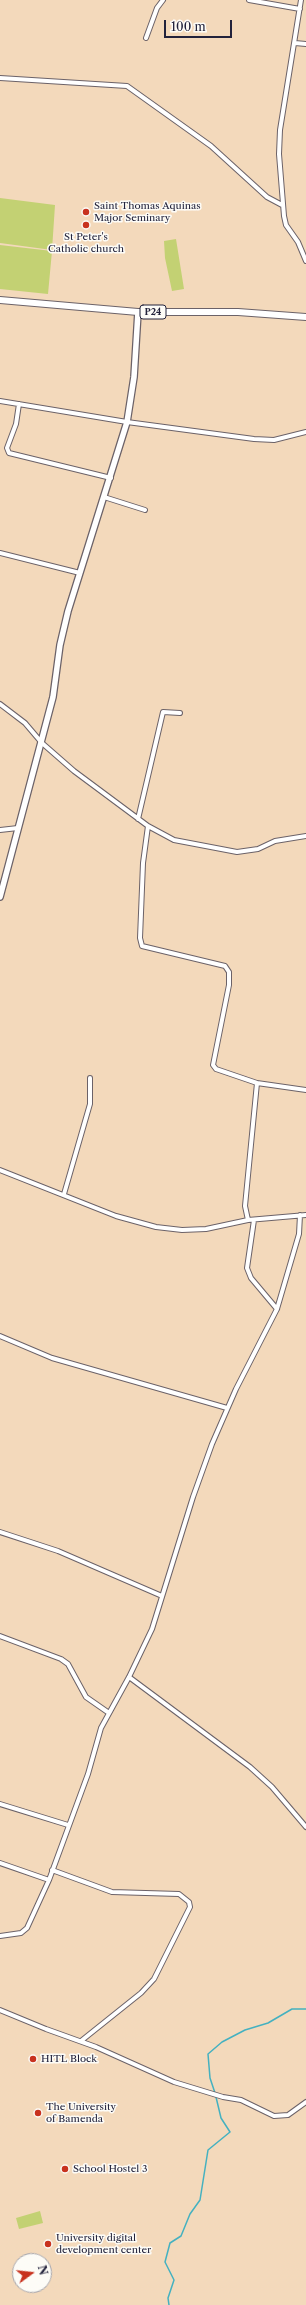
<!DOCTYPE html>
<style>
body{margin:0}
#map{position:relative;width:306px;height:2305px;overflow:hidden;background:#f3d9bb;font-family:"Libre Caslon Text",serif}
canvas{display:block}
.north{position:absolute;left:12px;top:2253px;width:40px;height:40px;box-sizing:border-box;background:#fdfcf7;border:1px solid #a5a5ac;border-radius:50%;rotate:75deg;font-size:11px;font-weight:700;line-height:16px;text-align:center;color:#22223b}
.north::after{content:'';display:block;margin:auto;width:14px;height:18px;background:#c8321e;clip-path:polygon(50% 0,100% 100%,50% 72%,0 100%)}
.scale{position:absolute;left:164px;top:20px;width:68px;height:18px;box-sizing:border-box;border:2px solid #22223b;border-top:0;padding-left:5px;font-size:12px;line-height:14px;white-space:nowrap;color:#22223b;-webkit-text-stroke:3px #fdfcf7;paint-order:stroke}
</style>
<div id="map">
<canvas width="306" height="2305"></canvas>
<div class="north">N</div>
<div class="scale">100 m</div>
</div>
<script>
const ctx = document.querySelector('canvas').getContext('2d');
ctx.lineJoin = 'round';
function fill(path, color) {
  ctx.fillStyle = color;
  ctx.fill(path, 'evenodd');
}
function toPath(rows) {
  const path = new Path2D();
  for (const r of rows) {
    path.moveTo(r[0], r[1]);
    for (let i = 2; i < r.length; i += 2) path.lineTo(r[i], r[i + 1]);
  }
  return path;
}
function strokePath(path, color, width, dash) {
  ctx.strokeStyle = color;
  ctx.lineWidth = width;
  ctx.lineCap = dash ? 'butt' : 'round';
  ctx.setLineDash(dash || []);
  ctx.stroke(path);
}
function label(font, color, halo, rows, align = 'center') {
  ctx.font = font + ' "Libre Caslon Text",serif';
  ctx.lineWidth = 3;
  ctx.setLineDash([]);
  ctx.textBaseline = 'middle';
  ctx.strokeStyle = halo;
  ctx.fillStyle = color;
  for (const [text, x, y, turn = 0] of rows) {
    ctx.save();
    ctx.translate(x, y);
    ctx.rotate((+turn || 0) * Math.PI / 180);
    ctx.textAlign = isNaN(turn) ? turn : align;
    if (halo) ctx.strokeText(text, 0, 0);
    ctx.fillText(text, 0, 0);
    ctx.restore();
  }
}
fill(toPath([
 [0,198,55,205,52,250,0,243],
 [176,239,184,289,172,291,165,258,164,241],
 [0,245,52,251,48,294,0,289],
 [40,2211,43,2223,19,2229,16,2218]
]), '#c3d173');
strokePath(toPath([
 [215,2093,210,2078,208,2054,222,2042,245,2030,268,2023,292,2009,306,2009],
 [169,2305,168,2298,174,2280,165,2262,170,2243,181,2236,190,2214,200,2200,208,2150,230,2132,221,2118,216,2097]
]), '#44b1c0', 1.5);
const street = toPath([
 [249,0,300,9],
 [301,0,280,130,279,154,284,216,286,225,298,242,306,261],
 [146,38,157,8,163,0],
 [295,43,306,44],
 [0,78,127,86,211,146,267,197,282,205],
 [0,401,127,422,254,439,274,440,306,432],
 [19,404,16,424,7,448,9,453,111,478],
 [104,497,145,510],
 [0,553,80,573],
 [0,704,25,723,42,743,74,771,148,826,143,863,140,938,142,946,225,966,229,972,229,985,213,1065,216,1069,257,1083,245,1206,248,1220],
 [138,819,163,712,180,713],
 [148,826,174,840,237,852,258,849,275,841,306,836],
 [0,830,18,828],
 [257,1083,306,1090],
 [0,1170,116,1216,156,1227,182,1230,206,1229,248,1220,306,1215],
 [64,1194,90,1104,90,1078],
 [254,1220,247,1268,251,1278,277,1309],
 [0,1336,52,1358,227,1408],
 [0,1532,58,1551,162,1596],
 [0,1636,61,1659,68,1664,86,1697,109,1713],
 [129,1677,250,1767,272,1787,306,1827],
 [0,1804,68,1825],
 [0,1863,49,1880],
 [52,1870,112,1892,179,1894,189,1902,190,1907,154,1979,141,1993,81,2041],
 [0,1936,21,1933,27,1928,49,1880,88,1774,101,1728,129,1677,152,1629,193,1497,212,1444,236,1389,277,1309,299,1234,300,1215],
 [0,2010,46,2029,96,2047,174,2082,223,2097,241,2100,274,2116,288,2115,306,2102]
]);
const secondary = toPath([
 [0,897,53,697,60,645,68,611,127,422,134,377,138,312]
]);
const primary = toPath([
 [0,300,138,312,238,312,306,317]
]);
strokePath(street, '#6b6268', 6);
strokePath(secondary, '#6b6268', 8);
strokePath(primary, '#6b6268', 8);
strokePath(street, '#fff', 4);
strokePath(secondary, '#fff', 5.5);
strokePath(primary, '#fff', 6);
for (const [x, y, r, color] of [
 [86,212,4,"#c8321e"],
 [86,225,4,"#c8321e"],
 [33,2059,4,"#c8321e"],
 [38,2113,4,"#c8321e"],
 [65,2169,4,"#c8321e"],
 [48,2244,4,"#c8321e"]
]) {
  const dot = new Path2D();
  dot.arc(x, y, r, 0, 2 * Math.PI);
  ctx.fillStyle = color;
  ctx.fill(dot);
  strokePath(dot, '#fdfcf7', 1.5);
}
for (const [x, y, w] of [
 [153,312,26]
]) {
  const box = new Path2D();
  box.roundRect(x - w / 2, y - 7, w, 14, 3);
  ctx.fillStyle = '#fdfcf7';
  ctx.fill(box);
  strokePath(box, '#22223b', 1);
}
label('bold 9px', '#22223b', null, [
 ["P24",153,312]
]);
label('10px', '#22223b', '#fdfcf7', [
 ["Saint Thomas Aquinas",94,206],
 ["Major Seminary",94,218],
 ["St Peter's",86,237,"center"],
 ["Catholic church",86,249,"center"],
 ["HITL Block",41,2059],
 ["The University",46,2107],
 ["of Bamenda",46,2119],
 ["School Hostel 3",73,2169],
 ["University digital",56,2238],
 ["development center",56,2250]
], 'left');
</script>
